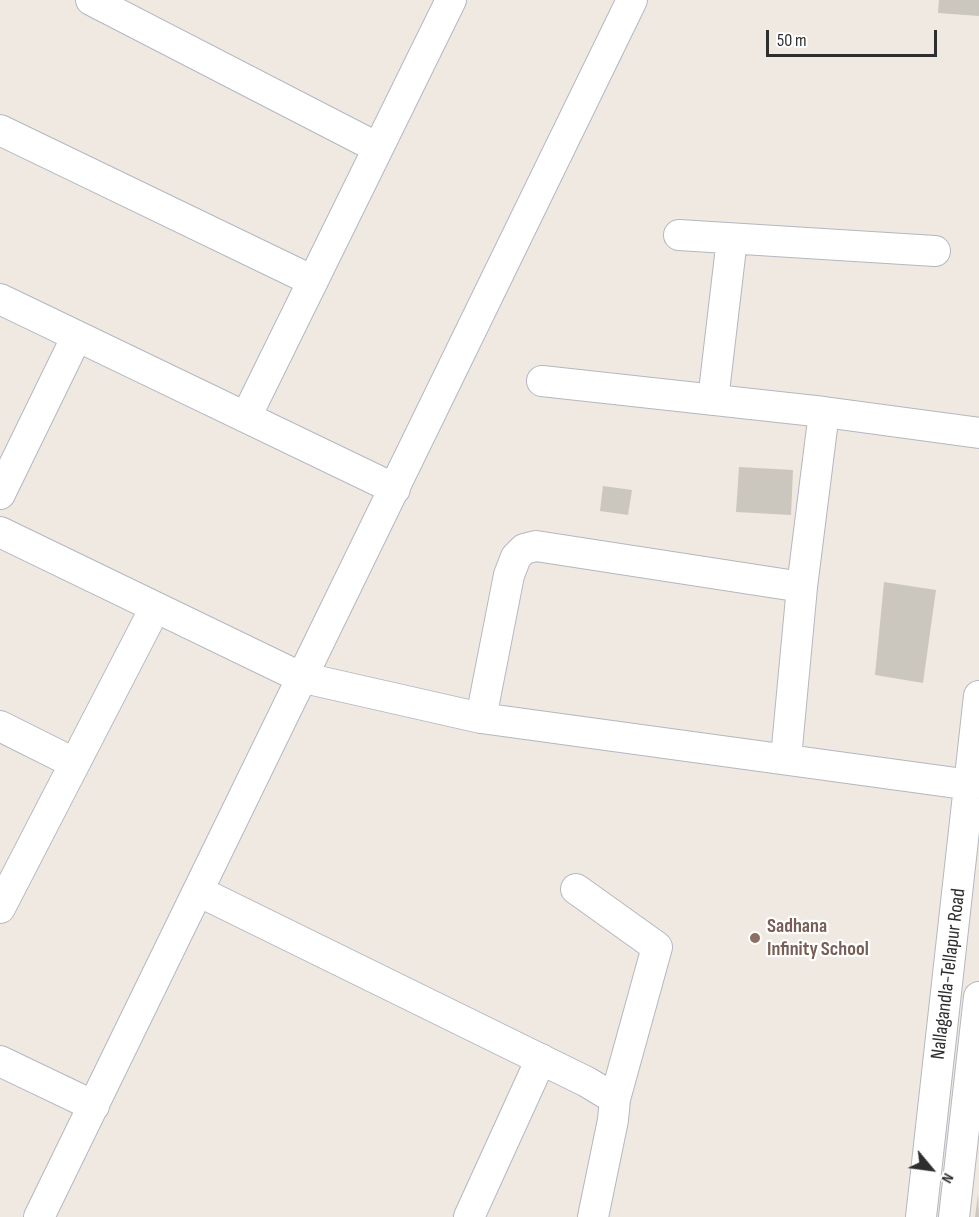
<!DOCTYPE html>
<style>
body{margin:0}
#map{position:relative;width:979px;height:1217px;overflow:hidden;background:#efe9e1;font-family:"Sofia Sans Condensed",sans-serif}
canvas{display:block}
.north{position:absolute;left:901px;top:1139px;width:60px;height:60px;-webkit-text-stroke:4px #fff;paint-order:stroke;rotate:119deg;font-size:16px;font-weight:700;line-height:24px;text-align:center;color:#2e2e2e}
.north::after{content:'';display:block;margin:auto;width:21px;height:27px;background:#2e2e2e;clip-path:polygon(50% 0,100% 100%,50% 72%,0 100%)}
.scale{position:absolute;left:766px;top:30px;width:171px;height:27px;box-sizing:border-box;border:3px solid #2e2e2e;border-top:0;padding-left:8px;font-size:18px;line-height:21px;white-space:nowrap;color:#2e2e2e;-webkit-text-stroke:4px #fff;paint-order:stroke}
</style>
<div id="map">
<canvas width="979" height="1217"></canvas>
<div class="north">N</div>
<div class="scale">50 m</div>
</div>
<script>
const ctx = document.querySelector('canvas').getContext('2d');
ctx.lineJoin = 'round';
function fill(path, color) {
  ctx.fillStyle = color;
  ctx.fill(path, 'evenodd');
}
function toPath(rows) {
  const path = new Path2D();
  for (const r of rows) {
    path.moveTo(r[0], r[1]);
    for (let i = 2; i < r.length; i += 2) path.lineTo(r[i], r[i + 1]);
  }
  return path;
}
function strokePath(path, color, width, dash) {
  ctx.strokeStyle = color;
  ctx.lineWidth = width;
  ctx.lineCap = dash ? 'butt' : 'round';
  ctx.setLineDash(dash || []);
  ctx.stroke(path);
}
function label(font, color, halo, rows, align = 'center') {
  ctx.font = font + ' "Sofia Sans Condensed",sans-serif';
  ctx.lineWidth = 4.5;
  ctx.setLineDash([]);
  ctx.textBaseline = 'middle';
  ctx.strokeStyle = halo;
  ctx.fillStyle = color;
  for (const [text, x, y, turn = 0] of rows) {
    ctx.save();
    ctx.translate(x, y);
    ctx.rotate((+turn || 0) * Math.PI / 180);
    ctx.textAlign = isNaN(turn) ? turn : align;
    if (halo) ctx.strokeText(text, 0, 0);
    ctx.fillText(text, 0, 0);
    ctx.restore();
  }
}
fill(toPath([
 [939,0,979,0,979,16,938,13],
 [739,467,793,470,791,515,736,512],
 [603,486,632,490,628,515,600,511],
 [884,582,936,590,923,683,875,675],
 [978,1194,979,1217,975,1217]
]), '#cbc7bf');
const minor = toPath([
 [91,0,378,148],
 [0,130,313,281],
 [679,235,935,251],
 [0,299,395,489],
 [542,381,824,412,979,433],
 [713,400,732,239],
 [246,417,451,0],
 [0,494,77,336],
 [0,532,300,677,481,718,971,785],
 [802,587,824,412],
 [481,718,509,575,516,557,524,549,536,546,802,587,786,758],
 [0,726,74,763],
 [576,889,657,947,615,1099],
 [198,891,587,1082,615,1099,613,1120,593,1217],
 [0,908,155,608],
 [0,1061,94,1106],
 [39,1217,632,0],
 [469,1217,541,1059],
 [921,1217,979,696],
 [954,1217,979,997]
]);
strokePath(minor, '#b4b7c1', 32);
strokePath(minor, '#fff', 30);
for (const [x, y, r, color] of [
 [755,938,6,"#8d6e63"]
]) {
  const dot = new Path2D();
  dot.arc(x, y, r, 0, 2 * Math.PI);
  ctx.fillStyle = color;
  ctx.fill(dot);
  strokePath(dot, '#fff', 2);
}
label('bold 20px', '#785e54', '#fff', [
 ["Sadhana",767,927],
 ["Infinity School",767,950]
], 'left');
label('20px', '#2e2e2e', '#fff', [
 ["Nallagandla-Tellapur Road",949,974,-83]
]);
</script>
